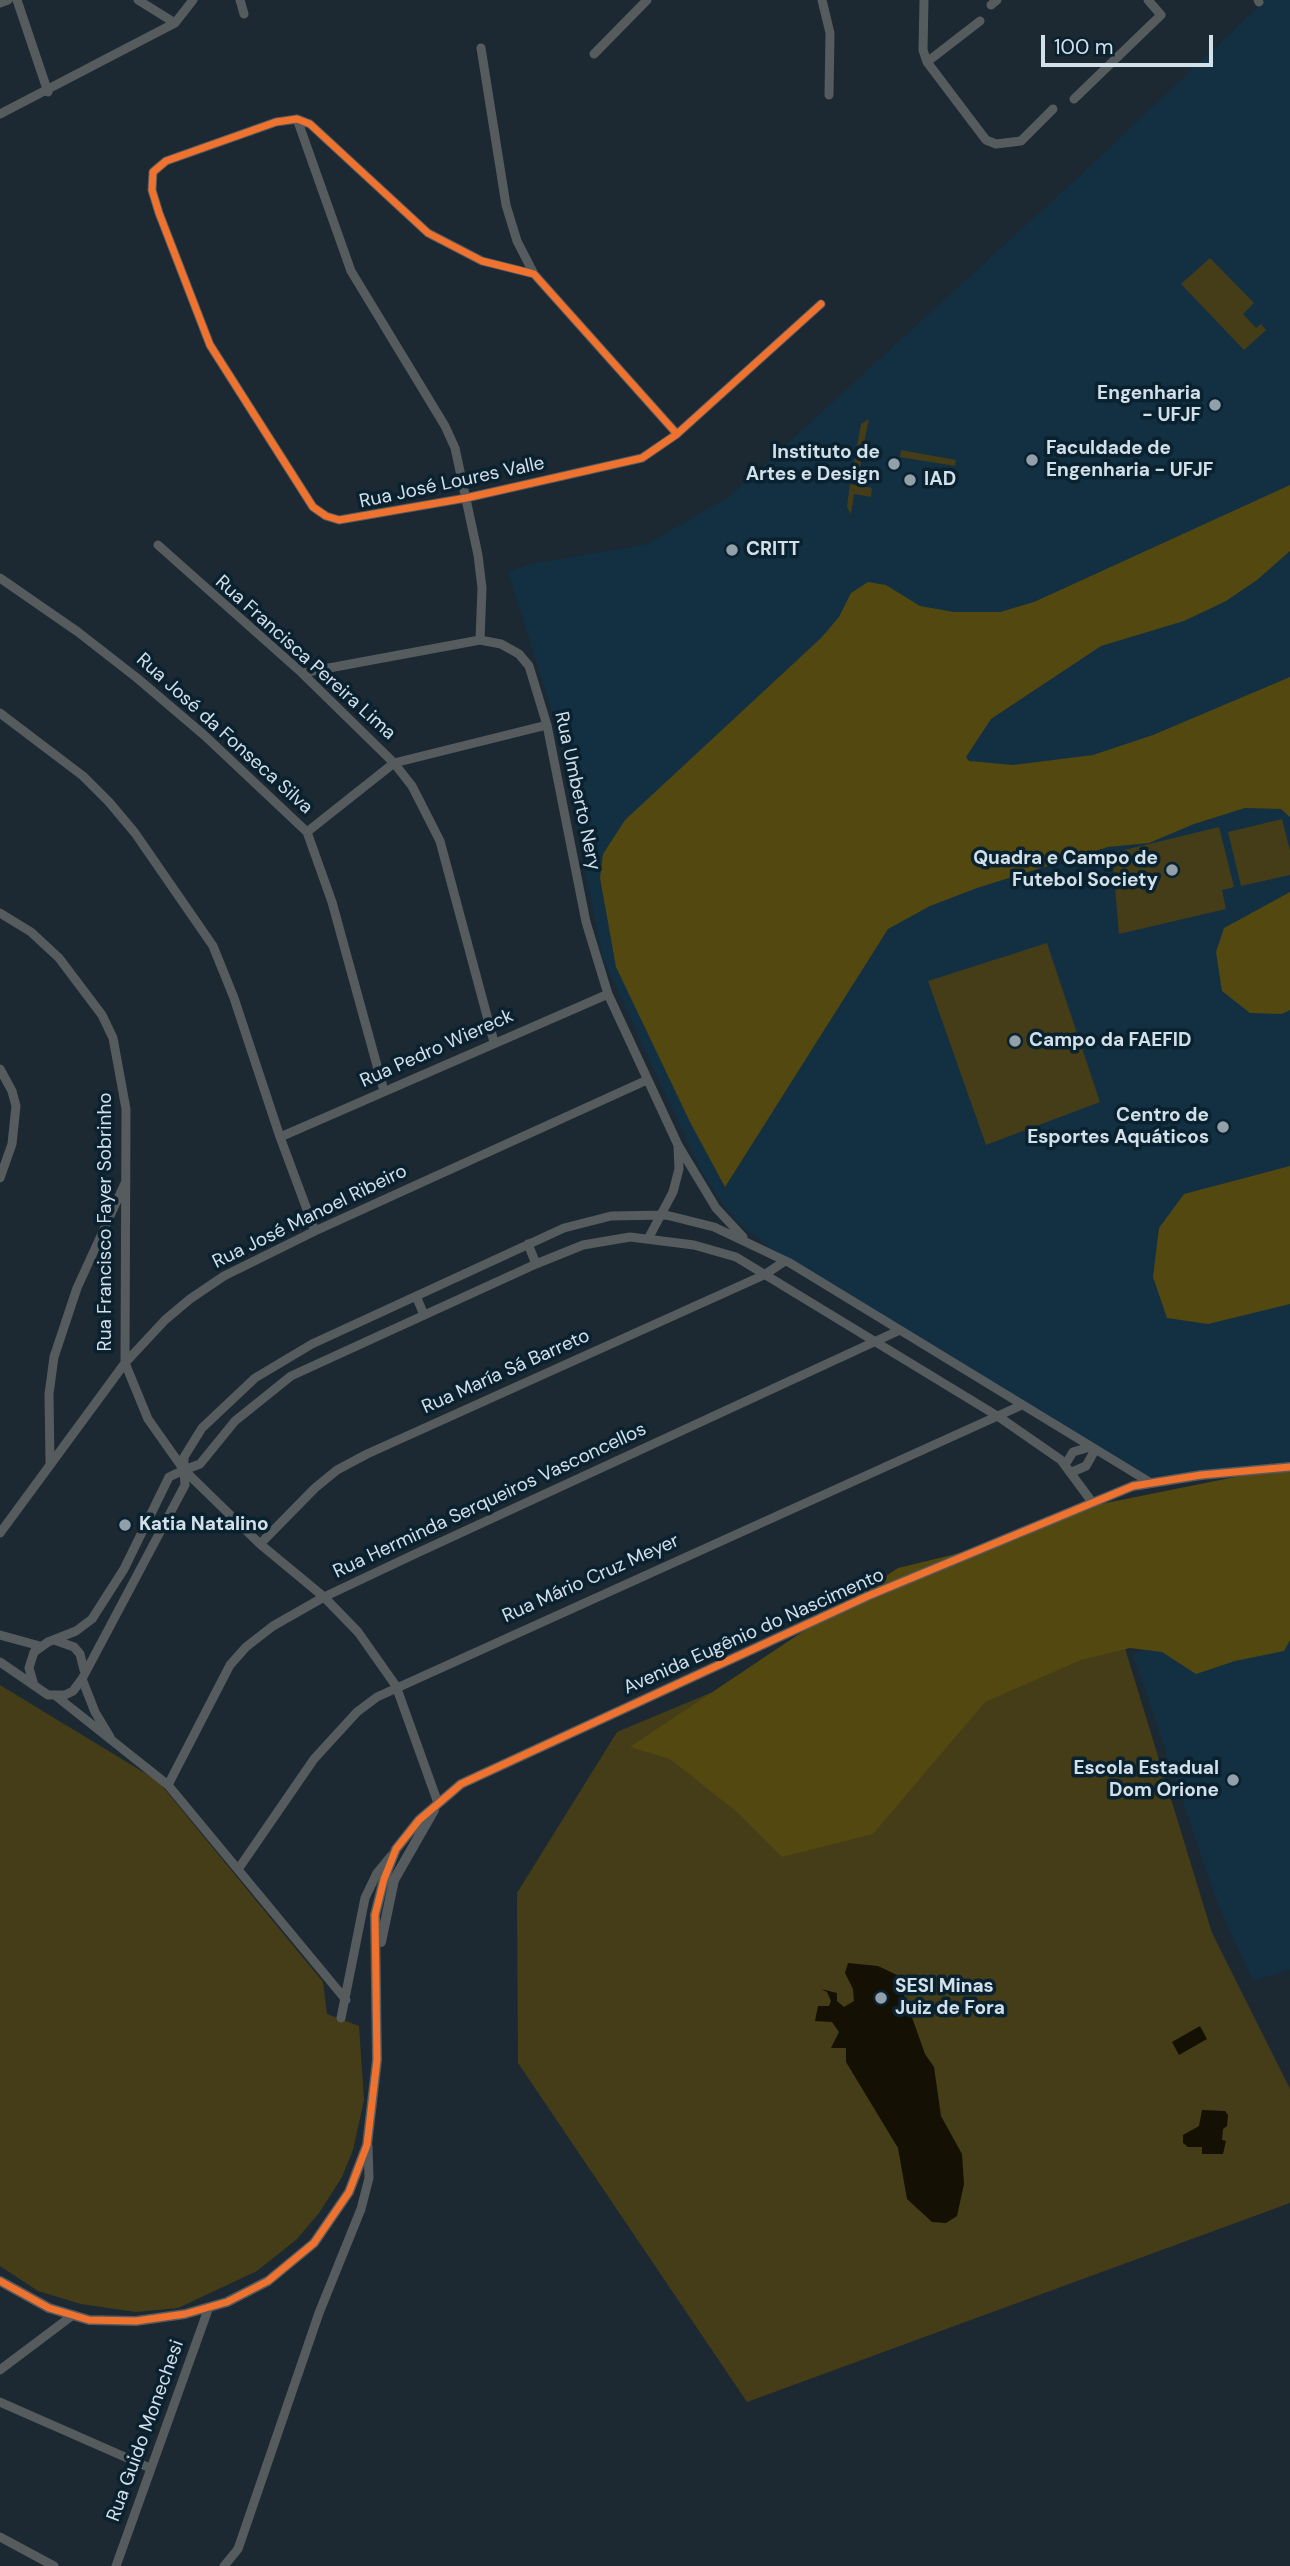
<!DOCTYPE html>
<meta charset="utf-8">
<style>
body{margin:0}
#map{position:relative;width:1290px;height:2566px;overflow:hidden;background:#1c2932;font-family:"DM Sans",sans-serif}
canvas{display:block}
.scale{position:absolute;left:1041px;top:35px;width:172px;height:32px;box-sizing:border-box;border:4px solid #d2e0ea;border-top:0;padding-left:9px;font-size:21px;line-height:24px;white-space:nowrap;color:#d2e0ea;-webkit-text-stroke:5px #0a212f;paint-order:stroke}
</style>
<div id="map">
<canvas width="1290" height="2566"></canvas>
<div class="scale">100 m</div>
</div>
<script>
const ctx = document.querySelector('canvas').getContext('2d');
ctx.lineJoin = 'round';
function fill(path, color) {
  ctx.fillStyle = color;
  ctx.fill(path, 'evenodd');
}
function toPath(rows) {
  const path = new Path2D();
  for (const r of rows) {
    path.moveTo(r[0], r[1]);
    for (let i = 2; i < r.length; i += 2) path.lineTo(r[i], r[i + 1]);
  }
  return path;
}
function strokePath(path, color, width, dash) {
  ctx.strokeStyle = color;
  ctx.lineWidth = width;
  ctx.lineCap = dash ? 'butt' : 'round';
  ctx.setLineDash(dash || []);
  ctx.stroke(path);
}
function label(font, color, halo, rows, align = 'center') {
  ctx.font = font + ' "DM Sans",sans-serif';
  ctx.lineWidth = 7;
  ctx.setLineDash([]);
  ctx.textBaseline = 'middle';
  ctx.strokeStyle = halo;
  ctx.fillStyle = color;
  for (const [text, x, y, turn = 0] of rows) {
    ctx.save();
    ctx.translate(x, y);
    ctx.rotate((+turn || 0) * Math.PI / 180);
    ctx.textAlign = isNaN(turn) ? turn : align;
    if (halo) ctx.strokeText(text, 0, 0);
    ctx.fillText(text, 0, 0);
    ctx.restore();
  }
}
fill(toPath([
 [1265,0,1290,0,1290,1463,1146,1477,769,1247,736,1221,722,1203,701,1171,603,959,556,724,508,572,531,564,647,544,730,496,1087,169],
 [1290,1583,1290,1969,1253,1981,1218,1905,1133,1655]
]), '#132f42');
fill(toPath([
 [1210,258,1254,303,1243,314,1256,328,1261,324,1266,330,1244,350,1181,284],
 [869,419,864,443,880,446,879,454,863,451,859,473,874,476,873,482,851,479,861,424],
 [901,450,956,460,955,466,900,457],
 [850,484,872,488,871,497,854,494,851,514,847,507],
 [1282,819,1290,851,1290,875,1241,886,1228,832],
 [1219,827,1234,887,1222,890,1226,909,1119,934,1112,853],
 [1047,943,1100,1102,986,1145,928,981],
 [1090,1534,1212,1933,1290,2089,1290,2203,747,2402,518,2063,517,1893,617,1732],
 [0,1685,158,1781,323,1982,327,2014,359,2026,364,2100,353,2150,342,2177,319,2213,297,2239,257,2271,178,2308,136,2312,81,2304,38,2291,0,2266]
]), '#453d18');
fill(toPath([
 [1290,485,1290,551,1257,580,1226,601,1184,621,1101,646,991,719,966,757,969,761,1013,765,1093,755,1153,735,1290,677,1290,817,1281,809,1245,808,1194,824,1149,843,1108,847,977,888,930,906,888,929,725,1187,690,1122,616,967,600,878,603,854,625,820,821,638,839,617,851,593,868,582,886,585,920,606,954,612,1000,612,1034,602],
 [1290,892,1290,1010,1282,1014,1250,1013,1222,991,1216,952,1224,928],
 [1290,1166,1290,1304,1208,1324,1167,1318,1153,1277,1159,1228,1184,1194],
 [1290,1470,1290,1640,1284,1651,1235,1661,1196,1674,1162,1652,1130,1648,1081,1660,985,1702,873,1834,782,1857,737,1812,670,1759,630,1747,898,1568,1001,1543,1101,1504,1235,1477]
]), '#524810');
fill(toPath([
 [848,1963,878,1966,897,1975,925,2054,934,2067,941,2116,962,2154,964,2184,957,2216,946,2223,932,2222,907,2199,898,2148,846,2062,846,2048,831,2048,839,2032,832,2022,815,2021,818,2006,829,2006,831,2001,827,1992,821,1989,837,1993,837,2001,844,2007,854,2001,853,1989,845,1973],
 [1200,2026,1207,2039,1179,2055,1172,2042],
 [1202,2110,1225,2111,1228,2115,1227,2126,1223,2129,1222,2140,1226,2141,1223,2154,1202,2154,1202,2147,1188,2147,1183,2143,1183,2135,1199,2126]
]), '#151004');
strokePath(toPath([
 [17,0,48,92],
 [138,0,175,23],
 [240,0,244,14],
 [822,0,830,33,829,95],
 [924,0,923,50,927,62,986,140,996,144,1021,141,1053,109],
 [1258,0,1259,2],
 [0,3,8,0],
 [991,5,997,0],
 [481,48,506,205,517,241,534,274],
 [594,54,647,0],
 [927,62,980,21],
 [1074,99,1161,15,1148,0],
 [0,114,175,23,193,0],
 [297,119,351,271,445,426,455,448,478,555,482,588,480,640],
 [677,434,534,274,482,261,428,233,310,124,297,119,276,122,166,161,153,172,152,190,159,213,210,345,313,507,326,516,339,520,466,498,642,458,677,434,821,304],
 [158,545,302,673,394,763,412,786,440,841,494,1042],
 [0,578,78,632,137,678,204,735,307,832,332,902,384,1091],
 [302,673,480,640,501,644,519,654,529,666,547,725,586,922,608,994,678,1145,716,1208,743,1237],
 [0,713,83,776,109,802,135,833,213,946,234,998,280,1137,315,1231],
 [307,832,394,763,547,725],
 [0,913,31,932,59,958,102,1015,113,1038,126,1109,125,1363,148,1419,184,1470,260,1544,324,1597,358,1632,396,1686,438,1803],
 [0,1069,12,1091,16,1106,12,1144,0,1178],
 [280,1137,608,994],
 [648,1239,673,1192,679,1169,678,1147],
 [528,1244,536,1264],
 [416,1296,424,1315],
 [50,1462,49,1394,54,1357,77,1288,126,1181],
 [1065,1465,1073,1452,1090,1447],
 [1072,1472,1086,1466,1095,1450],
 [0,1533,125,1363,165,1320,190,1299,224,1276,315,1231,647,1080],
 [260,1544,315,1488,337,1470,367,1454,764,1275,785,1261],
 [0,1635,40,1646],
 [57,1641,74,1647,80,1654,84,1670],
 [0,1662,48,1695,65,1695,73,1691,82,1679,185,1485,184,1470,200,1464,235,1421,291,1376,536,1264,583,1245,630,1237,694,1245,736,1257,999,1417,1061,1460,1092,1502],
 [82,1679,95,1712,110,1737],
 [34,1685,29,1668,34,1652,48,1642,76,1631,92,1619,124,1569,169,1477,184,1470,184,1457,202,1428,255,1378,312,1344,564,1228,611,1216,666,1215,714,1227,790,1263,1151,1483],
 [56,1696,168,1785,346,2000],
 [168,1785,230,1665,246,1647,273,1626,324,1597,415,1554,900,1330],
 [239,1868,314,1759,357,1712,377,1697,1022,1405],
 [341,2018,365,1898,377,1873,391,1856],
 [0,2370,73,2315],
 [0,2402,150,2468],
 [0,2537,54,2566],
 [116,2566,209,2307],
 [224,2566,238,2549,319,2313,361,2209,369,2178,368,2146]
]), '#565b5e', 9);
strokePath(toPath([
 [381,1942,394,1880,434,1810],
 [0,2281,49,2308,89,2320,136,2321,185,2314,227,2302,268,2281,314,2243,349,2192,367,2145,377,2060,375,1915,384,1879,396,1849,419,1820,461,1784,868,1596,1133,1486,1201,1475,1290,1467]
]), '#565b5e', 10);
strokePath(toPath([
 [677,434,534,274,482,261,428,233,310,124,297,119,276,122,166,161,153,172,152,190,159,213,210,345,313,507,326,516,339,520,466,498,642,458,677,434,821,304],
 [0,2281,49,2308,89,2320,136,2321,185,2314,227,2302,268,2281,314,2243,349,2192,367,2145,377,2060,375,1915,384,1879,396,1849,419,1820,461,1784,868,1596,1133,1486,1201,1475,1290,1467]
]), '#ef722f', 7);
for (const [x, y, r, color] of [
 [1215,405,7,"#92a0aa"],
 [1032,460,7,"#92a0aa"],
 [894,464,7,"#92a0aa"],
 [910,480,7,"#92a0aa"],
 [732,550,7,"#92a0aa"],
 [1172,870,7,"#92a0aa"],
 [1015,1041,7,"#92a0aa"],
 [1223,1127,7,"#92a0aa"],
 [125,1525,7,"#92a0aa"],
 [1233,1780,7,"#92a0aa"],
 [881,1998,7,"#92a0aa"]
]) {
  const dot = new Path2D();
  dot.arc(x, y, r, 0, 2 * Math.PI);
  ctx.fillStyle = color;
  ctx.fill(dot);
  strokePath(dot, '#0a212f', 2.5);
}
label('bold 19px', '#d2e0ea', '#0a212f', [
 ["Engenharia",1201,394,"right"],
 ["- UFJF",1201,416,"right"],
 ["Faculdade de",1046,449],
 ["Engenharia - UFJF",1046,471],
 ["Instituto de",880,453,"right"],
 ["Artes e Design",880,475,"right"],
 ["IAD",924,480],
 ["CRITT",746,550],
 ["Quadra e Campo de",1158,859,"right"],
 ["Futebol Society",1158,881,"right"],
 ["Campo da FAEFID",1029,1041],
 ["Centro de",1209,1116,"right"],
 ["Esportes Aquáticos",1209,1138,"right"],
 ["Katia Natalino",139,1525],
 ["Escola Estadual",1219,1769,"right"],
 ["Dom Orione",1219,1791,"right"],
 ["SESI Minas",895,1987],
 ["Juiz de Fora",895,2009]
], 'left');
label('19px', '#d2e0ea', '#0a212f', [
 ["Rua José Loures Valle",452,483,-12],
 ["Rua Francisca Pereira Lima",305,658,42],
 ["Rua José da Fonseca Silva",224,734,42],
 ["Rua Umberto Nery",577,791,78],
 ["Rua Pedro Wiereck",437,1049,-24],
 ["Rua José Manoel Ribeiro",310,1217,-26],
 ["Rua Francisco Fayer Sobrinho",106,1222,-90],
 ["Rua María Sá Barreto",506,1372,-24],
 ["Rua Herminda Serqueiros Vasconcellos",490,1501,-25],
 ["Rua Mário Cruz Meyer",591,1579,-24],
 ["Avenida Eugênio do Nascimento",754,1632,-24],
 ["Rua Guido Monechesi",146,2431,-70]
]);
</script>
